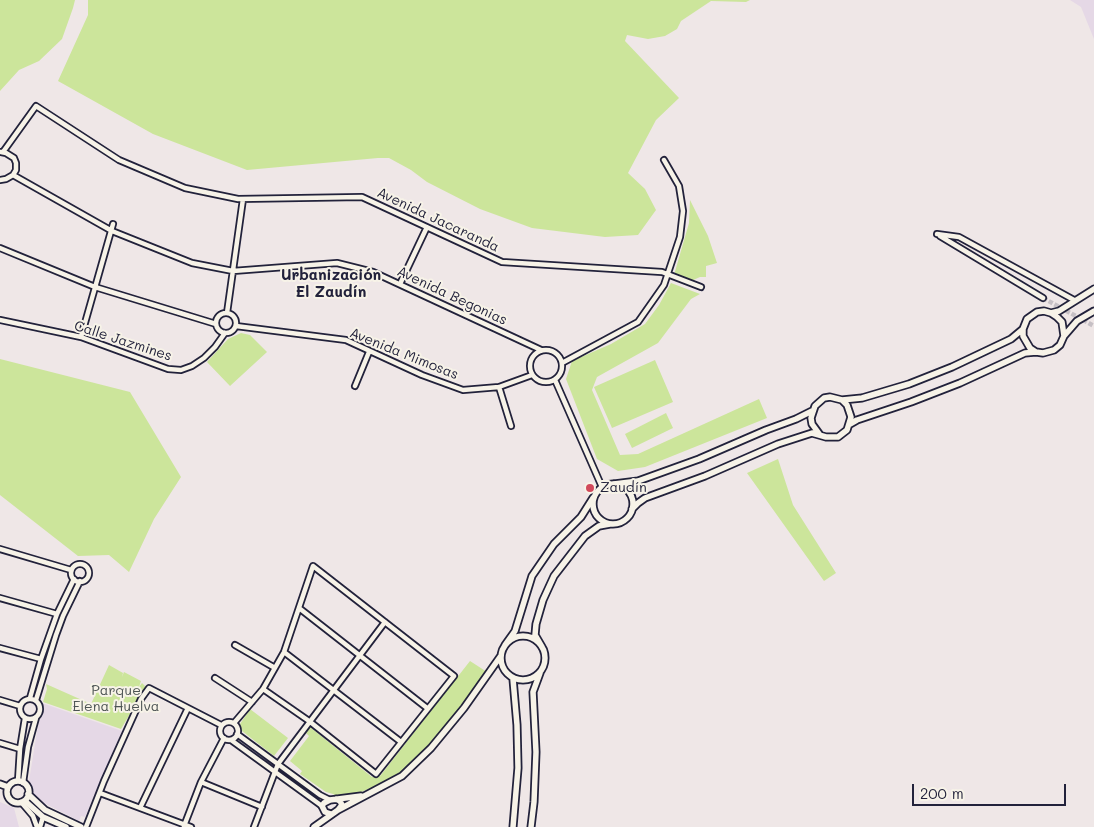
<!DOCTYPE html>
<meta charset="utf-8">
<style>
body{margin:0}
#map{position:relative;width:1094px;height:827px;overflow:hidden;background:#efe7e7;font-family:Mali,sans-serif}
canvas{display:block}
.scale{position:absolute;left:912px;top:784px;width:154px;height:22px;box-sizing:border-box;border:2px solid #22223b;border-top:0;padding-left:6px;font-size:15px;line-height:18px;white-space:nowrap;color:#22223b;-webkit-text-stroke:4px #f7f3e8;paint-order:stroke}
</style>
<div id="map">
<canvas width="1094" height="827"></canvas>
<div class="scale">200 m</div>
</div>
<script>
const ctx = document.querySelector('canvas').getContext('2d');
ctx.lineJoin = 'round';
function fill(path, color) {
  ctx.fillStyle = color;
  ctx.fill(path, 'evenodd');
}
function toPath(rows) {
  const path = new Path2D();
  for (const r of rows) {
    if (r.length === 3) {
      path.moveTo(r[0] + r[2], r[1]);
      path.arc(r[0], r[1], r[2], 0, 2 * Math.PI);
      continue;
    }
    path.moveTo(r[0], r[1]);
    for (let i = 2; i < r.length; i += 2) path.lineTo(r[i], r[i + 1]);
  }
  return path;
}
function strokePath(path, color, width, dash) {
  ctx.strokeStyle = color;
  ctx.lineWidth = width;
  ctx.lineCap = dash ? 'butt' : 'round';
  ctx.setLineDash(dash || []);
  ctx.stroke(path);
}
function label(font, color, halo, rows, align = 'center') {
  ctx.font = font + ' Mali,sans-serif';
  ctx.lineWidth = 4;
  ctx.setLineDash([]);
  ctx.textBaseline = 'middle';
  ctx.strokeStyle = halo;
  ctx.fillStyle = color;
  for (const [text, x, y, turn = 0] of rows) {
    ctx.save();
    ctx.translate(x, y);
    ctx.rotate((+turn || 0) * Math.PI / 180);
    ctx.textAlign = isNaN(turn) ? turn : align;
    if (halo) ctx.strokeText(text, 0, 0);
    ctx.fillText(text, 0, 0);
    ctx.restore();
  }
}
fill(toPath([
 [1070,0,1094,0,1094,39,1081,7],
 [42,703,122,731,85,817,81,816,79,821,44,803,34,794,29,781,39,719,43,715],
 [0,802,14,808,19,827,0,827]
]), '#e5d8e6');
fill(toPath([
 [0,0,75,0,73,8,62,39,39,61,19,70,0,91],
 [88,0,750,0,746,2,711,1,681,21,677,29,665,36,648,39,627,35,625,41,679,98,656,120,628,173,645,189,656,210,638,235,605,237,532,228,480,209,427,182,411,170,389,158,378,158,247,170,153,134,58,81,88,15],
 [690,200,708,236,717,263,706,266,706,277,700,277,691,281,674,275,689,223],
 [671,283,700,294,691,299,658,343,597,377,592,390,620,455,638,454,759,399,767,418,645,467,618,471,597,459,566,379,572,361,611,344,645,324,659,305],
 [241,333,250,335,267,352,230,386,207,362,228,339],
 [0,359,130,392,181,477,154,519,129,572,109,555,78,556,0,495],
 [655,360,673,402,612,428,594,387],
 [666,413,673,428,632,448,625,434],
 [778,459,793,505,836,573,824,581,747,473],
 [470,661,487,672,442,732,416,760,392,779,342,800,333,794,326,792,300,774,302,771,290,761,309,736,306,733,310,727,372,777,380,776],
 [109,665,123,673,122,677,124,672,141,681,139,687,142,683,146,687,121,729,43,702,47,689,46,684,91,704],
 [250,709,288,738,274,756,242,731,240,724]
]), '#cce59b');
strokePath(toPath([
 [1043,298,1094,326]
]), '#c6c0c5', 4.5, [4.5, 2]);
const street = toPath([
 [3,152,36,106,119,160,185,188,238,199,362,197,502,262,662,272,701,287],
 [13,175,112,231,192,263,233,271,337,263,373,272,541,350],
 [0,180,6,179,13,175,16,170,16,163,14,158,6,153,1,152],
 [937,234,959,237,1074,300],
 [940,236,1043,298],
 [0,248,95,287,216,324],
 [400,284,427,227],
 [227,313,243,199],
 [226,323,10],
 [0,320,81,337,168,369,181,370,192,366,204,358,215,347,225,333],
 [236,326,346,340,422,375,463,390,499,387,532,375],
 [81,337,113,224],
 [546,366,16],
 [562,363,638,322,664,285,680,237,683,211,679,186,664,160],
 [555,380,602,487],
 [355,386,369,352],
 [499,387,511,426],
 [0,549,71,570],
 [80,573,9],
 [0,598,57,614],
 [299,608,427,708],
 [235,645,275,668],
 [0,648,41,659],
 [284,652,401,742],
 [215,678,252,702],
 [30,698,41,659,57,614,74,579],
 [30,709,10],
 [0,700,20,706],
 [36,700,56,635,63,616,80,581],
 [229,731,9],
 [234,723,263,689,284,652,313,566,454,676,376,774,309,721,263,689],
 [237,734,320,795,330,800],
 [231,740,322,806],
 [0,743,20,749],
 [18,781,20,749,25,718],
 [201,782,262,807],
 [23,783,28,747,36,718],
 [100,793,191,827],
 [21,802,33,816,37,827],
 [140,808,188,708],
 [184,826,201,782,224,738],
 [40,827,43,817],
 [86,827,104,781,141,699,149,688,221,725],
 [254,827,278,764,385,622]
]);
const secondary = toPath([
 [1051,313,1057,317,1062,322,1064,336,1060,345,1054,350,1043,353,1036,352,1030,348,1023,336,1023,329,1027,319,1037,312,1044,311,1051,313,1059,311,1094,289],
 [1064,336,1077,321,1094,311],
 [842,400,862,398,909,384,952,367,1011,339,1023,329],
 [850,424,857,420,911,402,960,383,1025,353,1036,352],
 [613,504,20],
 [614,484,638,481,699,459,766,430,796,419,812,411],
 [632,509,638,503,645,498,705,476,778,444,812,433,826,437,838,437,847,430,851,417,847,405,842,400,830,397,824,398,815,406,811,418,812,424,820,435],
 [523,658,22],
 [505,645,515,631,532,576,554,544,581,517,593,498],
 [542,647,535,635,536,624,543,600,554,576,585,536,599,526,610,524],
 [18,792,11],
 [0,784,8,787],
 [28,794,45,810,81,827],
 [25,801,43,817,66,827],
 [338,810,402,776,431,748,464,708,500,657],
 [331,814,325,812,322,806,324,803,330,800,361,796],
 [314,827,338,810,342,805,340,801,336,799],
 [513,827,518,768,517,725,513,679],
 [531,827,534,802,536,752,533,692,540,673]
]);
strokePath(street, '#22223b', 8);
strokePath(secondary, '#22223b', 9);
strokePath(street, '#f7f3e8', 4.5);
strokePath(secondary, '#f7f3e8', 5.5);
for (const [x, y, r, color] of [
 [590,488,5,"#d1495b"]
]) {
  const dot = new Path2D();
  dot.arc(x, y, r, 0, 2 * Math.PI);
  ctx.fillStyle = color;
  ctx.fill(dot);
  strokePath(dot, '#f7f3e8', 2);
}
label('14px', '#22223b', '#f7f3e8', [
 ["Avenida Jacaranda",438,220,25],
 ["Avenida Begonias",452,296,25],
 ["Calle Jazmines",123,341,18],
 ["Avenida Mimosas",404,354,22]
]);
label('14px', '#22223b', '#f7f3e8', [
 ["Zaudín",600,488]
], 'left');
label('14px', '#4c5353', '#f7f3e8', [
 ["Parque",116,691],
 ["Elena Huelva",116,707]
]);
label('bold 15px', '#22223b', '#f7f3e8', [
 ["Urbanización",331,275],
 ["El Zaudín",331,292]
]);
</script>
